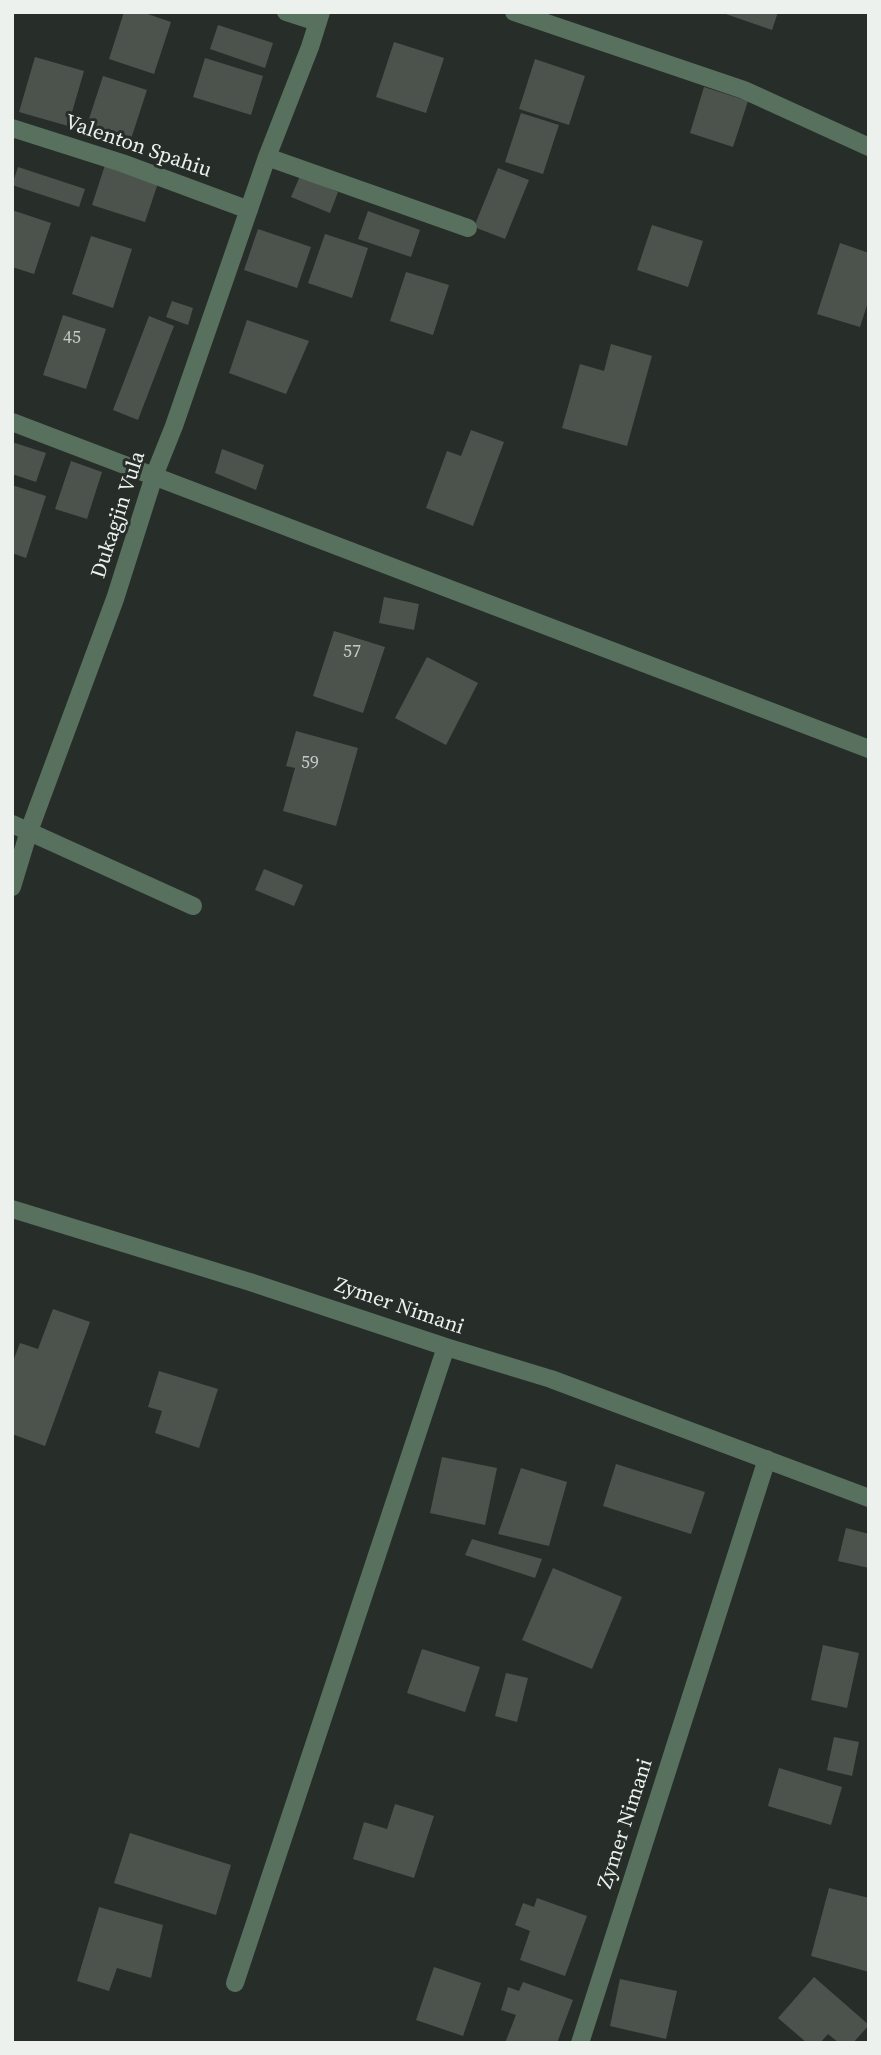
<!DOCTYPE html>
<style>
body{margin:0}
#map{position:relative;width:881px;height:2055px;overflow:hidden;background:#272e29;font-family:"Source Serif 4",serif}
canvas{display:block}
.frame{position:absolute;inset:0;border:14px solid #ecf1ed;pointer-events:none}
</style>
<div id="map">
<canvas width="881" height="2055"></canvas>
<div class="frame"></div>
</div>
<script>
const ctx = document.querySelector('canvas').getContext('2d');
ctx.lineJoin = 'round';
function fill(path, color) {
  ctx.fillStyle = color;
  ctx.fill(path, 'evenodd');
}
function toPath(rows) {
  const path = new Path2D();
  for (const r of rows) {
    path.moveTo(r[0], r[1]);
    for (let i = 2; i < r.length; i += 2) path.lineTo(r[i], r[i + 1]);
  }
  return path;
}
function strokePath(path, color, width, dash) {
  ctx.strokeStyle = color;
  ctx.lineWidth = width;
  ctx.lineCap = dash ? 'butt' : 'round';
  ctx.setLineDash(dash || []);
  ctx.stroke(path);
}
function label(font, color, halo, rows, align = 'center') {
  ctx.font = font + ' "Source Serif 4",serif';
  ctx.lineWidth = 6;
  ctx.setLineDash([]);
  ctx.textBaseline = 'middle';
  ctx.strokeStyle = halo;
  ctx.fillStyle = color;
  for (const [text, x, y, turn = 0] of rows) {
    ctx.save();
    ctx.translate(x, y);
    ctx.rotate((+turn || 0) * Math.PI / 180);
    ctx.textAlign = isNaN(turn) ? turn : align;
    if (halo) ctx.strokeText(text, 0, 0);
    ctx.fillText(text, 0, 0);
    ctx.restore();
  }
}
fill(toPath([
 [124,12,142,12,171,22,154,74,109,59],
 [720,12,778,12,772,30],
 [218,25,273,43,265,68,210,49],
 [394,42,444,58,426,113,376,97],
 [35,57,84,71,68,126,19,112],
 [205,58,263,76,251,115,193,97],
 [535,59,585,76,569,125,519,109],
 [103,76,147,90,131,139,87,125],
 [704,87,748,101,733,147,690,133],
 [521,113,559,125,543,174,505,162],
 [105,165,158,183,145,222,92,205],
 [18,167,85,189,79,207,12,185],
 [498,168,529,180,505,239,474,227],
 [300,176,338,192,330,213,291,197],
 [12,210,51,223,34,274,12,267],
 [368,211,420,230,411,257,358,239],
 [652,225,703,241,688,287,637,270],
 [258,229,311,247,297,288,244,270],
 [325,234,368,248,352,298,308,283],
 [91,236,132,249,113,308,72,294],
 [840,243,869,253,869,299,860,327,817,314],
 [406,272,449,285,433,335,390,321],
 [172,301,193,308,188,325,166,317],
 [63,315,106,329,86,389,43,375],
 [149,316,174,326,138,420,113,410],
 [247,320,309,341,286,394,229,373],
 [611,344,652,356,627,446,562,428,580,364,604,371],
 [471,430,504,442,473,526,426,508,447,451,461,456],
 [12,442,46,453,36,482,12,474],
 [222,449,264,465,256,490,215,473],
 [71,461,102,472,87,519,55,509],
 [12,485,46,496,26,558,12,553],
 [384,597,419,604,414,630,379,623],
 [334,631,385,647,363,713,313,696],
 [427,657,478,683,446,745,395,718],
 [296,731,358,748,336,826,283,811,295,768,286,766],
 [264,869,303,885,294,906,255,890],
 [53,1309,90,1322,45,1446,12,1434,12,1364,20,1343,38,1349],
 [159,1371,218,1389,199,1448,155,1433,162,1411,148,1407],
 [442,1457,497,1468,485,1525,430,1513],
 [616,1464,705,1492,691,1534,603,1506],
 [521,1468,567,1482,549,1546,498,1534],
 [846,1528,869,1534,869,1568,838,1561],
 [472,1539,542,1559,535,1578,465,1555],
 [553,1568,622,1597,592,1669,522,1640],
 [823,1645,859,1653,847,1708,811,1700],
 [422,1649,480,1667,465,1712,407,1693],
 [506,1673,528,1678,517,1722,495,1716],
 [834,1737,859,1742,852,1776,827,1770],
 [779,1768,842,1787,831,1825,768,1806],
 [395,1804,434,1816,414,1878,353,1859,364,1822,387,1829],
 [130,1833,231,1865,216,1915,114,1883],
 [829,1888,869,1898,869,1972,811,1956],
 [537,1898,587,1916,565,1976,520,1960,530,1931,515,1925,523,1903,534,1907],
 [99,1907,163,1925,151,1978,117,1968,109,1991,77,1981],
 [434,1967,481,1983,463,2036,416,2020],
 [814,1977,869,2025,853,2043,839,2043,828,2034,820,2043,807,2043,778,2018],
 [620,1979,677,1991,666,2039,610,2026],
 [523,1982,573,2000,557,2043,505,2043,516,2015,501,2010,508,1987,519,1991]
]), '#4c534d');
strokePath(toPath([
 [286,12,317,22],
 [514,12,744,90,869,147],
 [12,128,122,163,249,210],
 [267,157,468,228],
 [12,422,869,749],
 [12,824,193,906],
 [12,887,29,831,115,599,154,476,174,426,267,157,310,47,321,12],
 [12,1209,250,1282,446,1347,551,1379,869,1498],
 [235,1983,446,1347],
 [580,2043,767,1459]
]), '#58715e', 18);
label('18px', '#c4cac5', null, [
 ["45",72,338],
 ["57",352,652],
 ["59",310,763]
]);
label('21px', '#ecf1ed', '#272e29', [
 ["Valenton Spahiu",138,147,19],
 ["Dukagjin Vula",119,515,-72],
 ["Zymer Nimani",399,1307,19],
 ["Zymer Nimani",626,1824,-72]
]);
</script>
